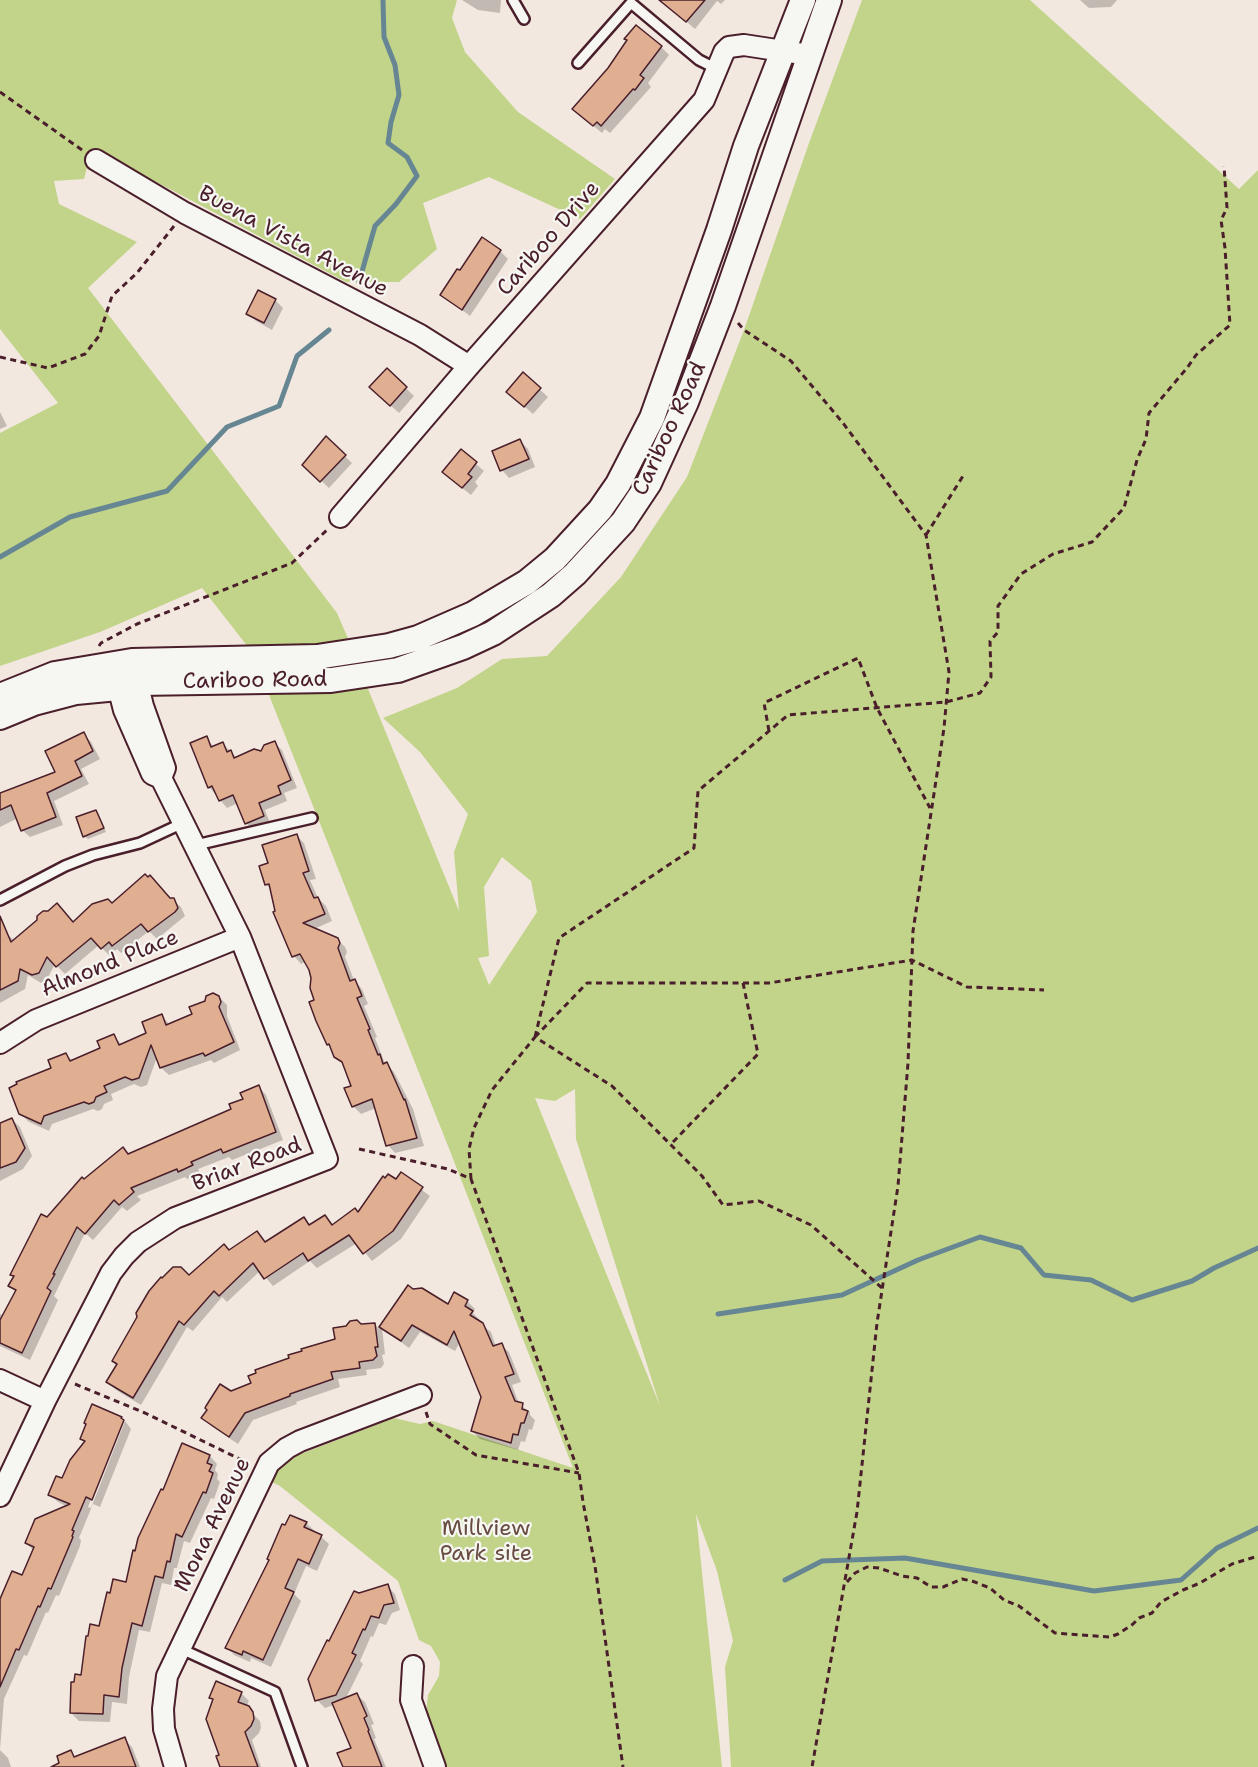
<!DOCTYPE html>
<style>
body{margin:0}
canvas{display:block;background:#f2e8df}
</style>
<canvas width="1258" height="1767"></canvas>
<script>
const ctx = document.querySelector('canvas').getContext('2d');
ctx.lineJoin = 'round';
function fill(path, color) {
  ctx.fillStyle = color;
  ctx.fill(path, 'evenodd');
}
function toPath(rows) {
  const path = new Path2D();
  for (const r of rows) {
    path.moveTo(r[0], r[1]);
    for (let i = 2; i < r.length; i += 2) path.lineTo(r[i], r[i + 1]);
  }
  return path;
}
function strokePath(path, color, width, dash) {
  ctx.strokeStyle = color;
  ctx.lineWidth = width;
  ctx.lineCap = dash ? 'butt' : 'round';
  ctx.setLineDash(dash || []);
  ctx.stroke(path);
}
function label(font, color, halo, rows, align = 'center') {
  ctx.font = font + ' "Shantell Sans",sans-serif';
  ctx.lineWidth = 4.5;
  ctx.setLineDash([]);
  ctx.textBaseline = 'middle';
  ctx.strokeStyle = halo;
  ctx.fillStyle = color;
  for (const [text, x, y, turn = 0] of rows) {
    ctx.save();
    ctx.translate(x, y);
    ctx.rotate((+turn || 0) * Math.PI / 180);
    ctx.textAlign = isNaN(turn) ? turn : align;
    if (halo) ctx.strokeText(text, 0, 0);
    ctx.fillText(text, 0, 0);
    ctx.restore();
  }
}
fill(toPath([
 [0,0,457,0,452,18,465,52,518,112,615,179,580,219,489,177,423,203,437,249,399,282,346,282,92,148,84,179,54,181,59,204,137,242,88,288,337,613,350,643,331,646,248,647,202,588,100,632,0,666,0,433,58,403,0,329],
 [862,0,1030,0,1239,189,1258,170,1258,1767,731,1767,725,1667,733,1641,717,1571,696,1514,722,1767,446,1767,426,1713,428,1695,439,1676,440,1662,431,1646,419,1640,398,1581,280,1486,270,1481,285,1463,293,1457,394,1418,420,1424,433,1421,573,1468,450,1151,267,690,366,684,459,911,454,852,468,814,420,752,383,718,457,688,502,659,547,656,621,577,687,477,744,330,809,143],
 [502,857,531,881,537,912,489,985,478,958,489,956,484,887],
 [575,1089,576,1139,660,1406,535,1098,555,1101]
]), '#c2d489');
fill(toPath([
 [462,0,501,0,500,13,478,10],
 [661,0,725,0,721,4,717,1,695,29],
 [1080,0,1117,0,1111,7,1089,8],
 [661,47,669,55,648,83,651,87,610,133,605,129,602,133,582,116,609,69],
 [500,251,508,259,470,316,442,295],
 [259,292,275,300,283,308,272,330,256,321,248,313],
 [387,370,414,396,399,413,379,395],
 [524,375,548,397,533,414,516,399],
 [0,412,7,426,0,429],
 [326,438,352,463,329,488,304,464],
 [520,441,528,449,535,467,509,478,502,470],
 [461,451,484,471,475,482,478,486,471,495,452,480],
 [83,734,91,742,100,759,81,769,89,784,54,801,63,825,30,837,22,830,18,818,0,827,0,795,57,772],
 [206,738,214,747,223,744,237,758,262,753,274,743,282,750,297,788,284,793,287,801,265,810,270,823,254,830,246,823,238,803,227,808,209,787],
 [96,811,99,815,106,832,88,839,84,836],
 [297,836,304,843,316,879,310,880,318,898,326,906,332,921,314,929,337,939,345,947,347,952,345,957,354,980,362,989,368,1004,364,1006,377,1037,375,1038,384,1061,394,1072,413,1109,424,1146,395,1153,388,1145,376,1108,361,1114,353,1106,353,1087,344,1064,336,1056,328,1044,316,1001,313,977,305,962,301,964,294,956,272,890,266,884,270,864],
 [171,899,181,907,185,916,157,939,149,931,121,953,117,949,110,956,99,945,65,974,55,964,46,981,41,983,28,975,25,989,0,1003,0,935,6,933,15,941,74,924,112,905],
 [219,997,227,1005,227,1016,240,1050,214,1063,211,1060,169,1075,161,1068,157,1057,147,1085,141,1087,134,1084,111,1094,113,1100,104,1104,102,1109,98,1111,93,1109,52,1124,49,1131,29,1122,20,1113,66,1055,73,1061,102,1049,114,1036,122,1045,148,1034,162,1016,170,1025,194,1015],
 [259,1087,266,1095,283,1140,232,1160,229,1157,198,1169,200,1173,187,1179,185,1177,137,1196,141,1200,127,1211,122,1207,93,1240,85,1233,54,1296,58,1300,30,1360,0,1346,0,1314,4,1316,16,1292,10,1286,15,1277,12,1274,48,1218,84,1181,128,1155,233,1110],
 [12,1120,20,1127,32,1156,23,1169,0,1181,0,1125],
 [401,1174,430,1196,401,1239,372,1261,357,1243,317,1268,310,1261,273,1286,260,1271,227,1302,222,1297,193,1331,187,1327,141,1405,116,1390,108,1382,118,1365,114,1361,189,1277,257,1233,266,1243,304,1219,310,1226,325,1217,334,1225,359,1214,396,1181],
 [408,1288,448,1306,467,1301,475,1309,473,1313,480,1320,478,1322,491,1332,496,1347,501,1345,509,1352,521,1382,512,1385,519,1404,530,1412,530,1415,535,1420,532,1430,529,1429,525,1442,521,1441,518,1450,480,1439,472,1431,483,1397,460,1342,455,1351,420,1332,409,1348,382,1328,385,1354,382,1355,384,1364,381,1368,366,1370,367,1375,338,1379,340,1387,296,1402,297,1404,253,1420,238,1444,211,1426,203,1418,231,1393,253,1384,361,1326,375,1324,379,1329],
 [92,1406,124,1421,122,1421,88,1507,91,1508,125,1421,131,1429,100,1507,93,1504,79,1538,81,1540,80,1546,59,1596,56,1595,48,1613,46,1612,27,1656,24,1655,4,1699,0,1750,8,1758,11,1767,0,1767,0,1603,23,1577,34,1551,26,1543,68,1507,58,1502,50,1495,62,1480,86,1442,82,1438],
 [210,1456,217,1464,215,1470,218,1474,217,1479,220,1482,214,1499,211,1498,190,1543,184,1541,177,1568,174,1568,171,1585,162,1583,150,1632,139,1630,129,1677,127,1704,112,1702,110,1722,79,1721,71,1713,82,1676,111,1594,127,1584],
 [306,1523,329,1544,317,1571,306,1566,294,1594,301,1601,271,1667,251,1658,250,1662,234,1655,227,1647,286,1527],
 [387,1586,395,1594,400,1610,392,1613,386,1625,379,1623,373,1637,371,1636,360,1661,363,1664,345,1700,357,1695,365,1702,374,1724,371,1725,376,1738,374,1739,386,1767,344,1767,353,1749,334,1705,325,1708,317,1700,330,1644,359,1595],
 [241,1693,249,1701,246,1707,260,1721,261,1728,259,1733,252,1740,261,1767,222,1767,214,1700,211,1697],
 [124,1739,132,1747,140,1767,54,1767,61,1764,70,1752,76,1758]
]), '#0003');
strokePath(toPath([
 [359,282,375,226,396,204,417,176,407,157,388,143,391,122,399,95,395,65,384,37,383,0],
 [0,557,70,517,167,491,227,427,279,406,297,356,329,330],
 [718,1314,842,1295,918,1260,980,1237,1021,1248,1044,1275,1091,1280,1132,1300,1192,1281,1214,1268,1258,1248],
 [785,1580,822,1561,905,1558,1094,1591,1181,1580,1217,1548,1258,1528]
]), '#678693', 5);
const building = toPath([
 [659,0,705,0,686,22,659,0],
 [636,25,662,46,640,75,644,78,635,90,633,89,601,126,597,122,593,126,572,109,608,68,627,40,624,39,636,25],
 [482,237,501,250,462,310,440,295,457,269,460,270,482,237],
 [258,290,276,299,264,323,246,314,258,290],
 [387,368,407,387,390,406,369,387,387,368],
 [523,372,541,388,524,407,506,392,523,372],
 [326,436,346,455,320,482,302,465,326,436],
 [520,439,529,459,500,471,492,451,520,439],
 [461,449,477,462,468,474,472,477,462,488,442,472,461,449],
 [84,732,93,751,75,761,82,776,47,793,56,817,21,831,11,805,0,810,0,793,55,772,45,751,84,732],
 [207,736,211,747,223,742,227,752,231,750,234,758,254,749,261,751,264,745,275,741,291,780,278,786,281,794,259,803,264,816,245,824,233,795,219,801,212,786,208,788,190,743,207,736],
 [96,810,104,828,83,837,76,817,96,810],
 [297,834,309,871,303,873,314,898,318,897,325,914,303,923,338,938,340,943,338,948,350,981,355,979,362,996,357,998,370,1029,368,1030,378,1055,380,1054,383,1064,387,1062,404,1100,405,1099,417,1138,386,1146,372,1099,352,1107,344,1088,351,1086,342,1062,334,1057,329,1044,327,1045,316,1021,309,1002,314,1000,310,988,311,978,309,970,300,954,292,957,273,912,275,911,269,884,265,885,259,866,268,863,262,845,297,834],
 [145,874,148,877,150,875,170,898,174,898,178,908,175,912,148,932,141,924,112,946,109,942,101,949,91,938,56,967,47,957,39,973,32,975,20,969,18,981,0,990,0,916,11,942,37,920,37,916,43,911,48,911,57,903,73,922,92,904,108,899,112,903,145,874],
 [213,993,219,996,221,1002,219,1007,234,1042,205,1056,203,1053,160,1068,151,1045,139,1078,132,1080,125,1077,104,1086,107,1092,96,1097,94,1102,89,1104,84,1102,44,1116,41,1124,19,1114,9,1088,17,1084,16,1082,51,1068,48,1060,66,1053,70,1061,100,1048,97,1041,114,1034,119,1045,146,1033,142,1022,162,1014,166,1025,192,1014,189,1007,205,1001,206,996,213,993],
 [259,1085,276,1132,223,1153,221,1149,191,1162,193,1165,178,1172,177,1169,131,1188,134,1192,119,1205,114,1200,85,1234,77,1227,53,1274,55,1274,47,1288,51,1291,22,1353,0,1343,0,1320,16,1290,8,1286,14,1276,10,1275,41,1214,47,1217,82,1177,84,1179,123,1147,128,1154,231,1109,229,1104,243,1099,240,1093,259,1085],
 [12,1118,25,1148,16,1162,0,1168,0,1123,12,1118],
 [401,1172,423,1187,393,1231,363,1254,349,1235,308,1261,303,1253,264,1279,253,1263,219,1296,214,1291,184,1325,179,1321,133,1398,106,1382,117,1364,112,1361,137,1317,136,1313,149,1291,161,1277,162,1278,173,1267,181,1267,189,1275,224,1244,229,1250,257,1231,265,1242,304,1217,309,1225,325,1215,332,1225,355,1208,358,1212,383,1176,385,1178,388,1174,396,1179,401,1172],
 [408,1285,413,1289,422,1288,448,1304,454,1292,468,1300,465,1306,473,1311,470,1315,483,1323,493,1346,502,1343,514,1374,505,1377,515,1401,523,1403,522,1409,528,1411,524,1423,521,1423,518,1435,513,1434,511,1443,471,1431,481,1397,454,1331,447,1345,412,1325,401,1341,379,1327,408,1285],
 [357,1320,361,1324,375,1323,378,1347,375,1347,377,1356,373,1360,359,1362,360,1368,331,1372,333,1379,290,1394,290,1396,245,1413,229,1437,201,1418,207,1410,205,1408,206,1406,220,1384,231,1391,251,1383,248,1376,256,1373,255,1370,289,1358,288,1355,302,1351,301,1349,335,1339,333,1328,346,1326,350,1321,357,1320],
 [92,1404,122,1417,121,1418,124,1420,92,1500,86,1497,72,1530,74,1531,72,1536,73,1537,51,1589,48,1588,40,1607,38,1606,19,1650,16,1649,0,1687,0,1599,12,1571,22,1575,34,1547,25,1543,35,1519,70,1504,48,1495,56,1476,62,1478,70,1460,85,1441,80,1439,86,1424,84,1423,92,1404],
 [182,1443,210,1455,207,1463,212,1465,209,1471,213,1473,206,1493,203,1492,182,1537,176,1534,170,1562,167,1561,163,1578,155,1576,142,1626,132,1623,122,1668,119,1697,104,1695,103,1714,70,1713,71,1682,74,1682,75,1674,81,1675,86,1636,88,1636,90,1624,99,1626,107,1592,110,1593,113,1579,126,1582,133,1550,135,1551,138,1538,161,1489,163,1490,182,1443],
 [290,1515,307,1522,304,1527,322,1535,309,1564,298,1559,285,1588,294,1592,263,1660,243,1651,242,1655,225,1648,269,1560,267,1559,282,1524,285,1525,290,1515],
 [388,1584,394,1603,384,1605,379,1618,371,1616,365,1630,363,1629,352,1653,356,1655,336,1695,315,1701,308,1679,327,1640,329,1641,354,1591,359,1593,388,1584],
 [216,1681,242,1692,238,1702,249,1706,253,1712,254,1719,251,1726,245,1732,258,1767,220,1767,216,1756,219,1755,206,1719,213,1699,209,1698,216,1681],
 [357,1693,367,1716,364,1718,369,1730,368,1731,382,1767,343,1767,337,1753,351,1748,332,1703,357,1693],
 [125,1737,136,1767,51,1767,59,1763,57,1756,71,1750,74,1757,125,1737]
]);
fill(building, '#e0af92');
strokePath(building, '#4a1f2b', 1.5);
const service = toPath([
 [513,0,524,19],
 [578,63,631,3,699,60,717,69],
 [196,845,312,818],
 [0,900,65,866,93,855,140,843,183,823],
 [179,1648,275,1692,302,1767]
]);
const minor = toPath([
 [96,160,185,213,420,335,469,366],
 [340,517,469,366,704,100,724,52,729,47,744,45,809,55],
 [134,669,143,706,165,768,161,778],
 [0,1043,36,1020,240,937],
 [0,1380,45,1401],
 [0,1496,45,1401,111,1273,124,1256,138,1242,175,1218,327,1159,240,937,161,778,152,774,124,710,115,675],
 [413,1666,411,1700,435,1767],
 [175,1767,164,1729,163,1709,167,1676,269,1463,287,1448,300,1441,421,1395]
]);
const tertiary = toPath([
 [0,696,55,674,132,661,317,657,389,646,418,638,473,614,527,582,555,559,600,510,618,484,652,418,719,230,746,146,803,0],
 [0,717,34,703,76,692,118,688,138,683,331,680,398,670,463,647,493,633,551,595,575,574,623,522,649,483,686,402,723,306,829,0]
]);
strokePath(service, '#4a1f2b', 14);
strokePath(minor, '#4a1f2b', 24);
strokePath(tertiary, '#4a1f2b', 28);
strokePath(toPath([
 [0,92,82,150],
 [738,323,744,330,791,361,843,423,926,535,949,672,944,728,913,931,908,1063,898,1186,877,1323,857,1512,812,1767],
 [0,357,48,368,85,354,99,336,112,296,137,273,174,226],
 [926,535,963,476],
 [99,646,101,643,137,624,292,563,328,529],
 [769,731,764,703,858,658,877,708,930,808],
 [535,1037,559,938,694,848,698,791,788,715,946,702,980,693,991,677,990,641,998,632,998,606,1021,574,1053,554,1092,542,1124,508,1137,460,1146,439,1149,413,1187,368,1196,355,1230,325,1225,248,1221,220,1227,208,1224,166],
 [535,1037,587,983,769,983,912,960,967,987,1044,990],
 [673,1142,758,1054,743,983],
 [359,1149,448,1169,471,1179,579,1473,583,1502,595,1566,623,1767],
 [471,1179,469,1149,474,1128,492,1090,535,1037,612,1086,702,1176,723,1205,759,1201,811,1225,882,1288],
 [75,1384,145,1413,248,1463],
 [426,1412,430,1424,476,1455,579,1473],
 [847,1582,855,1573,867,1567,879,1568,902,1576,917,1578,931,1587,943,1587,962,1579,972,1581,990,1588,1004,1600,1019,1606,1055,1633,1110,1637,1118,1634,1133,1624,1139,1618,1152,1613,1161,1602,1183,1590,1200,1583,1232,1564,1258,1556]
]), '#4a1f2b', 3, [6, 4.5]);
strokePath(service, '#f6f6f2', 9);
strokePath(minor, '#f6f6f2', 20);
strokePath(tertiary, '#f6f6f2', 24);
label('22px', '#4a1f2b', '#f6f6f2', [
 ["Cariboo Drive",549,239,-49],
 ["Buena Vista Avenue",293,242,28],
 ["Cariboo Road",670,429,-65],
 ["Cariboo Road",255,681,-1],
 ["Almond Place",110,964,-22],
 ["Briar Road",247,1165,-21],
 ["Mona Avenue",213,1525,-64]
]);
label('22px', '#684c42', '#f6f6f2', [
 ["Millview",486,1529],
 ["Park site",486,1554]
]);
</script>
